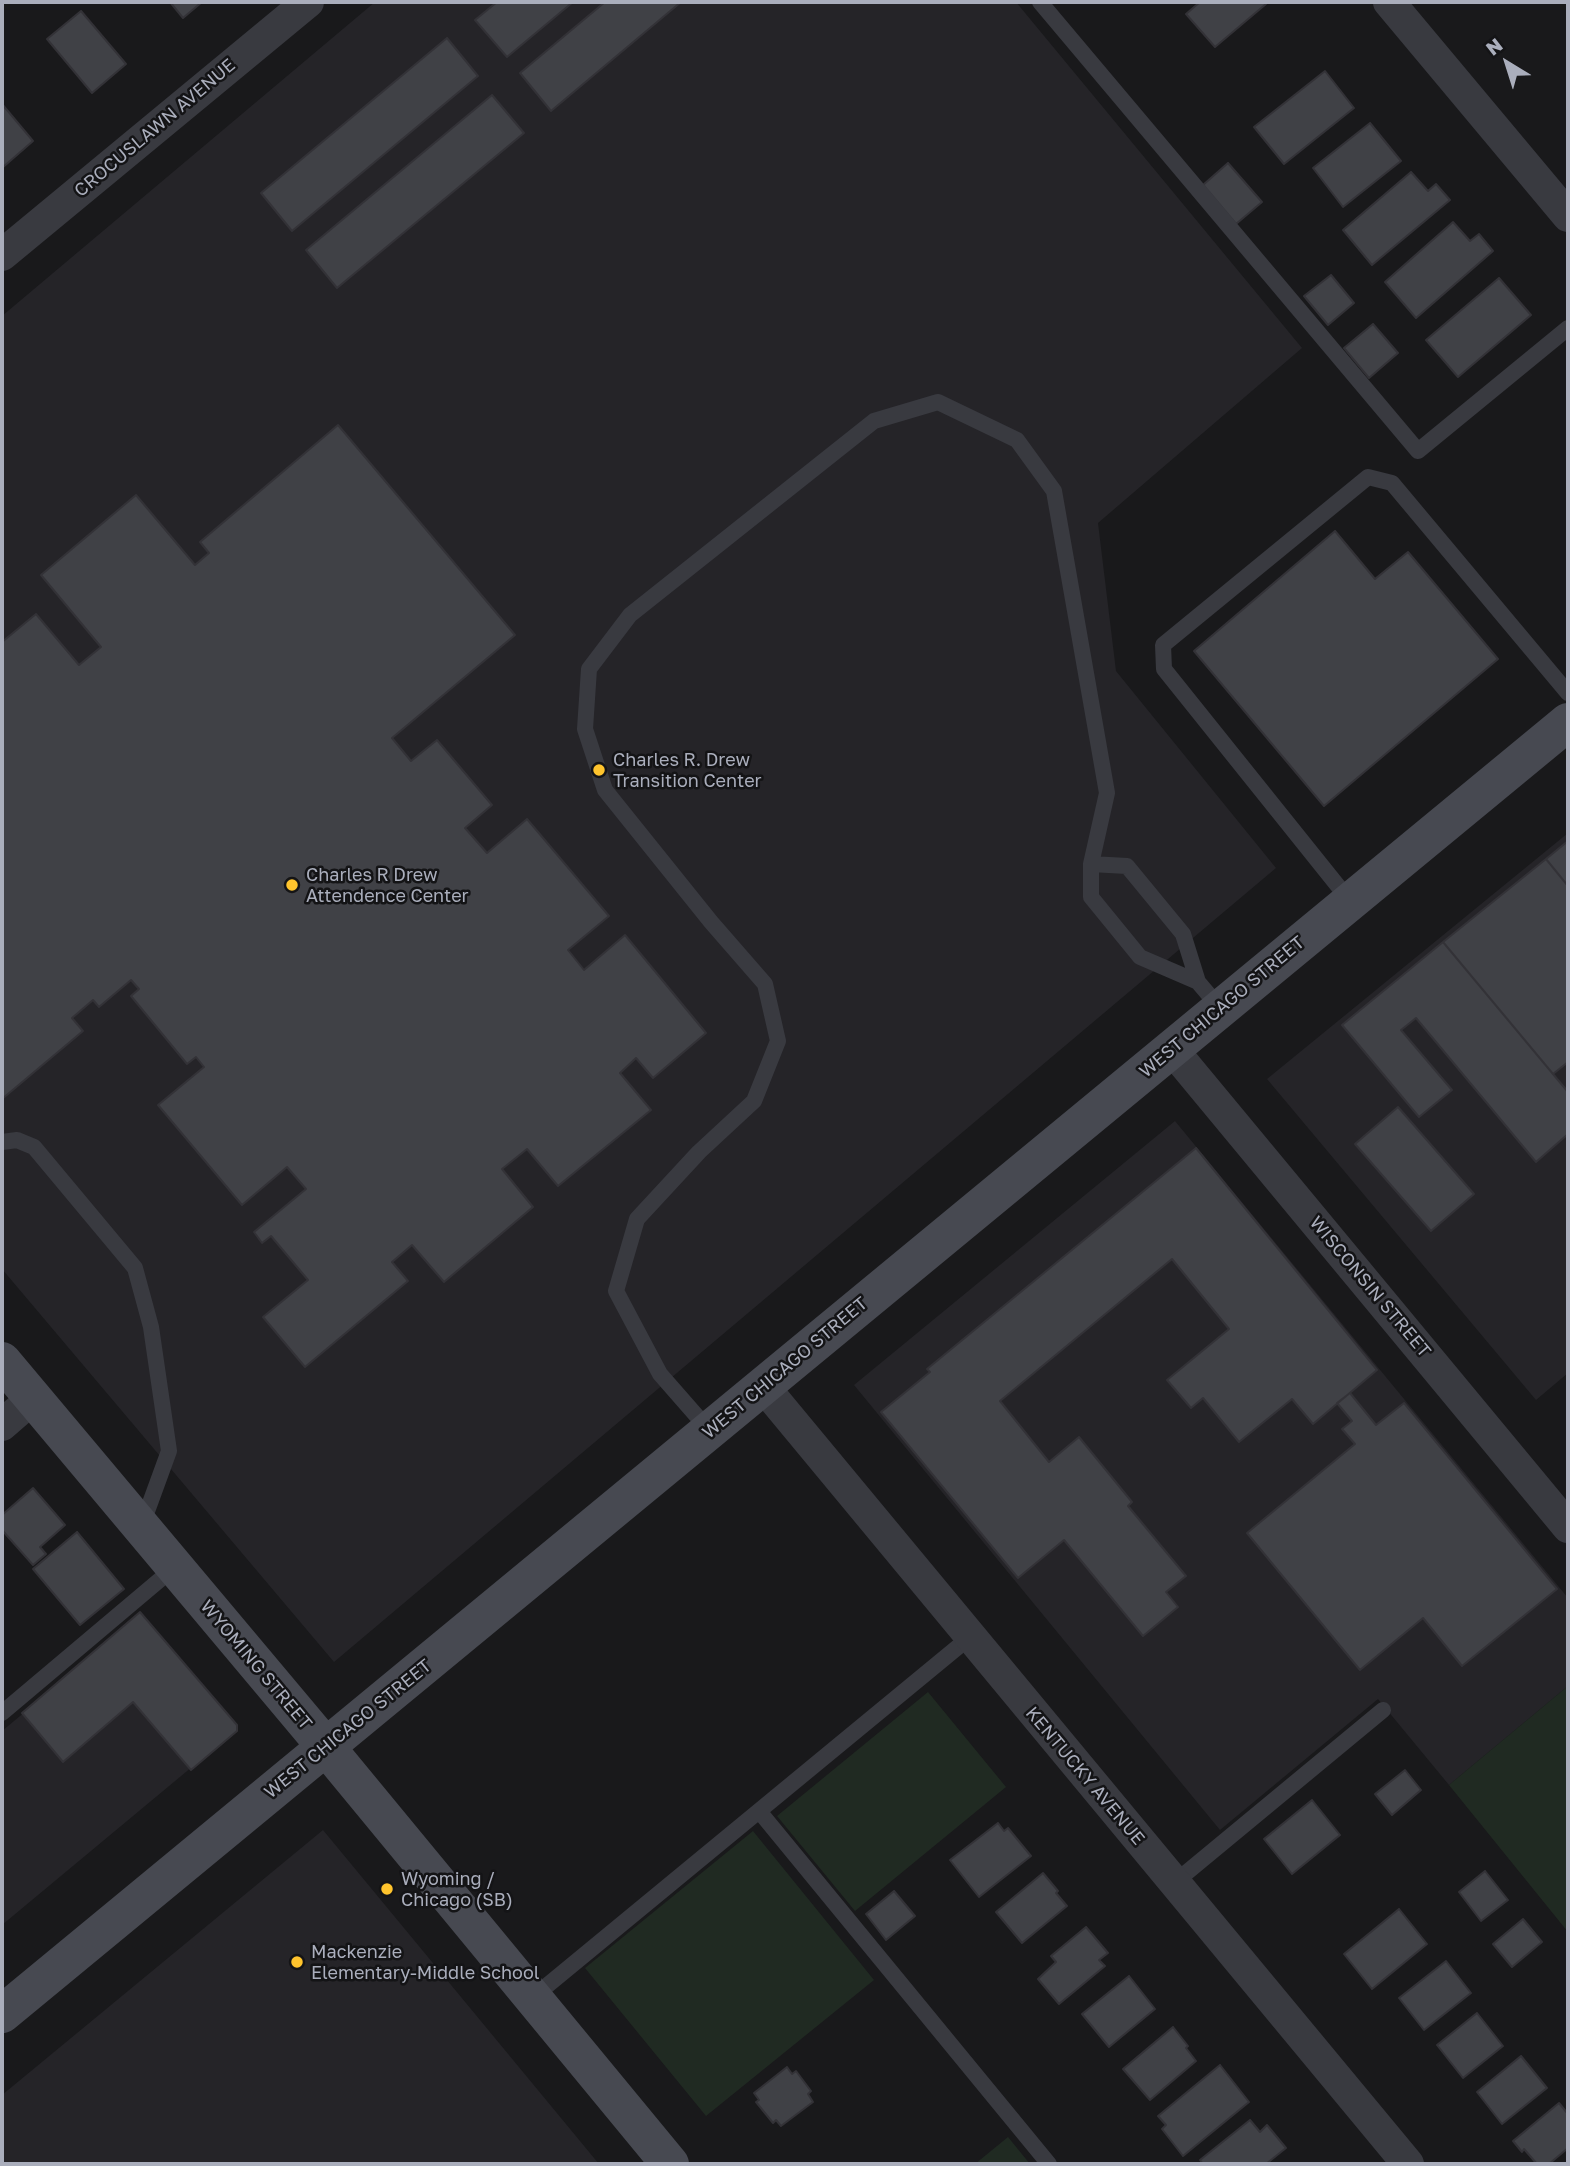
<!DOCTYPE html>
<style>
body{margin:0}
#map{position:relative;width:1570px;height:2166px;overflow:hidden;background:#19191b;font-family:"Golos Text",sans-serif}
canvas{display:block}
.frame{position:absolute;inset:0;border:4px solid #aaaebc;pointer-events:none}
.north{position:absolute;left:1472px;top:28px;width:70px;height:70px;-webkit-text-stroke:5px #141416;paint-order:stroke;rotate:322deg;font-size:19px;font-weight:700;line-height:28px;text-align:center;color:#aaaebc}
.north::after{content:'';display:block;margin:auto;width:24px;height:32px;background:#aaaebc;clip-path:polygon(50% 0,100% 100%,50% 72%,0 100%)}
</style>
<div id="map">
<canvas width="1570" height="2166"></canvas>
<div class="frame"></div>
<div class="north">N</div>
</div>
<script>
const ctx = document.querySelector('canvas').getContext('2d');
ctx.lineJoin = 'round';
function fill(path, color) {
  ctx.fillStyle = color;
  ctx.fill(path, 'evenodd');
}
function toPath(rows) {
  const path = new Path2D();
  for (const r of rows) {
    path.moveTo(r[0], r[1]);
    for (let i = 2; i < r.length; i += 2) path.lineTo(r[i], r[i + 1]);
  }
  return path;
}
function strokePath(path, color, width, dash) {
  ctx.strokeStyle = color;
  ctx.lineWidth = width;
  ctx.lineCap = dash ? 'butt' : 'round';
  ctx.setLineDash(dash || []);
  ctx.stroke(path);
}
function label(font, color, halo, rows, align = 'center') {
  ctx.font = font + ' "Golos Text",sans-serif';
  ctx.lineWidth = 5;
  ctx.setLineDash([]);
  ctx.textBaseline = 'middle';
  ctx.strokeStyle = halo;
  ctx.fillStyle = color;
  for (const [text, x, y, turn = 0] of rows) {
    ctx.save();
    ctx.translate(x, y);
    ctx.rotate((+turn || 0) * Math.PI / 180);
    ctx.textAlign = isNaN(turn) ? turn : align;
    if (halo) ctx.strokeText(text, 0, 0);
    ctx.fillText(text, 0, 0);
    ctx.restore();
  }
}
fill(toPath([
 [375,2,1016,2,1302,348,1098,523,1116,671,1276,868,334,1662,2,1269,2,316],
 [1568,833,1568,1373,1536,1400,1267,1079],
 [1175,1121,1568,1598,1568,1686,1449,1785,1378,1699,1220,1830,854,1385],
 [139,1617,234,1732,2,1925,2,1731],
 [323,1830,599,2164,2,2164,2,2095]
]), '#252428');
fill(toPath([
 [1568,1686,1568,1932,1449,1785],
 [928,1692,1006,1787,855,1911,777,1816],
 [753,1831,874,1980,706,2116,585,1968],
 [1008,2137,1030,2164,975,2164]
]), '#202a22');
const building = toPath([
 [170,2,202,2,183,18,170,2],
 [497,2,573,2,507,57,475,20,497,2],
 [605,2,681,2,551,111,520,73,605,2],
 [1200,2,1265,2,1266,4,1215,47,1186,14,1200,2],
 [81,11,126,64,92,93,47,39,81,11],
 [447,38,478,76,292,231,261,193,447,38],
 [1325,71,1354,108,1284,164,1254,127,1325,71],
 [492,95,524,133,337,288,306,250,492,95],
 [2,104,33,141,2,168,2,104],
 [1370,123,1401,161,1343,207,1313,168,1370,123],
 [1228,163,1262,202,1236,224,1203,185,1228,163],
 [1411,172,1428,191,1436,184,1450,200,1372,265,1343,230,1411,172],
 [1453,222,1470,241,1479,234,1493,251,1416,318,1385,282,1453,222],
 [1331,275,1354,303,1328,325,1304,296,1331,275],
 [1499,278,1531,315,1458,377,1426,340,1499,278],
 [1373,324,1398,353,1369,378,1344,348,1373,324],
 [338,425,515,635,392,738,411,761,437,740,492,805,465,828,487,853,527,819,609,916,568,950,584,970,625,935,706,1033,653,1078,636,1058,620,1073,651,1110,558,1186,527,1149,502,1169,533,1207,444,1282,412,1245,392,1262,408,1281,305,1367,263,1317,308,1280,271,1236,262,1243,254,1232,306,1189,287,1167,242,1205,158,1105,204,1067,196,1057,187,1064,131,996,139,989,131,980,99,1007,93,1000,72,1018,83,1031,2,1099,2,642,36,614,79,665,101,647,41,575,136,495,195,565,209,553,200,542,338,425],
 [1335,531,1375,579,1408,552,1498,659,1324,806,1194,651,1335,531],
 [1568,841,1568,886,1546,859,1568,841],
 [1546,859,1568,886,1568,1062,1553,1074,1443,942,1546,859],
 [1443,942,1568,1092,1568,1134,1536,1162,1416,1018,1401,1030,1452,1090,1419,1117,1342,1025,1443,942],
 [1398,1107,1474,1194,1431,1231,1355,1144,1398,1107],
 [1196,1148,1377,1370,1313,1424,1292,1399,1239,1442,1203,1398,1191,1408,1167,1380,1229,1329,1172,1259,1000,1401,1049,1462,1079,1437,1132,1502,1128,1506,1186,1576,1166,1592,1178,1607,1143,1636,1064,1540,1018,1578,881,1412,930,1372,927,1369,1196,1148],
 [1350,1393,1376,1425,1404,1403,1557,1589,1462,1666,1423,1618,1360,1670,1247,1533,1355,1444,1342,1429,1352,1421,1337,1403,1350,1393],
 [33,1488,65,1525,40,1547,46,1554,33,1565,2,1530,2,1515,33,1488],
 [77,1532,124,1589,80,1625,33,1569,77,1532],
 [140,1612,237,1725,237,1731,191,1770,133,1702,63,1762,22,1713,140,1612],
 [1405,1770,1421,1790,1392,1815,1375,1794,1405,1770],
 [1312,1800,1340,1835,1292,1874,1264,1839,1312,1800],
 [998,1823,1004,1831,1008,1828,1031,1856,979,1897,950,1860,998,1823],
 [1485,1871,1508,1900,1481,1921,1459,1892,1485,1871],
 [1043,1873,1058,1891,1056,1893,1067,1906,1022,1943,996,1912,1043,1873],
 [894,1891,915,1916,886,1940,866,1914,894,1891],
 [1399,1909,1427,1944,1372,1989,1344,1954,1399,1909],
 [1523,1919,1542,1942,1512,1967,1493,1944,1523,1919],
 [1086,1927,1108,1953,1099,1960,1105,1966,1059,2004,1038,1979,1056,1962,1051,1956,1086,1927],
 [1446,1961,1471,1993,1424,2030,1399,1998,1446,1961],
 [1129,1976,1155,2009,1109,2047,1082,2014,1129,1976],
 [1477,2013,1503,2046,1463,2078,1437,2045,1477,2013],
 [1173,2027,1188,2046,1186,2048,1196,2061,1150,2100,1123,2069,1173,2027],
 [1521,2056,1547,2088,1502,2124,1477,2092,1521,2056],
 [1220,2065,1249,2102,1183,2156,1162,2129,1166,2125,1158,2116,1220,2065],
 [787,2067,792,2074,796,2071,811,2091,808,2094,813,2102,781,2126,776,2120,773,2123,756,2102,759,2100,754,2093,787,2067],
 [1559,2103,1568,2114,1568,2148,1549,2164,1537,2164,1524,2149,1522,2152,1513,2141,1559,2103],
 [1250,2120,1260,2132,1267,2125,1286,2148,1266,2164,1203,2164,1200,2160,1250,2120]
]);
fill(building, '#404146');
strokePath(building, '#333237', 2);
strokePath(toPath([
 [1040,2,1418,451,1568,328],
 [1350,901,1164,669,1163,645,1368,477,1392,483,1568,693],
 [1198,982,1140,957,1091,897,1091,864,1127,866,1183,934,1198,982,1220,1008],
 [2,1142,17,1140,34,1147,135,1268,151,1327,169,1451,142,1525],
 [709,1430,660,1374,616,1291,637,1219,699,1152,754,1101,778,1041,765,984,711,922,605,790,585,729,589,669,630,615,874,421,938,402,1017,440,1054,491,1107,793,1091,864],
 [2,1713,175,1567],
 [759,1811,1049,2164],
 [1174,1883,1383,1710],
 [532,1998,970,1637]
]), '#393a40', 16);
strokePath(toPath([
 [1389,2,1568,216],
 [2,255,308,2],
 [1171,1048,1568,1527],
 [763,1386,1408,2164],
 [2,1425,33,1398]
]), '#393a40', 32);
strokePath(toPath([
 [2,1361,326,1747,670,2164],
 [2,2014,1568,722]
]), '#474951', 38);
for (const [x, y, r, color] of [
 [599,770,7,"#ffc42d"],
 [292,885,7,"#ffc42d"],
 [387,1889,7,"#ffc42d"],
 [297,1962,7,"#ffc42d"]
]) {
  const dot = new Path2D();
  dot.arc(x, y, r, 0, 2 * Math.PI);
  ctx.fillStyle = color;
  ctx.fill(dot);
  strokePath(dot, '#141416', 2.5);
}
label('18px', '#aaaebc', '#141416', [
 ["CROCUSLAWN AVENUE",155,128,-40],
 ["WEST CHICAGO STREET",1222,1007,-40],
 ["WISCONSIN STREET",1370,1287,50],
 ["WEST CHICAGO STREET",785,1368,-40],
 ["WYOMING STREET",256,1665,50],
 ["WEST CHICAGO STREET",348,1729,-39],
 ["KENTUCKY AVENUE",1085,1776,50]
]);
label('18px', '#aaaebc', '#141416', [
 ["Charles R. Drew",613,760],
 ["Transition Center",613,781],
 ["Charles R Drew",306,875],
 ["Attendence Center",306,896],
 ["Wyoming /",401,1879],
 ["Chicago (SB)",401,1900],
 ["Mackenzie",311,1952],
 ["Elementary-Middle School",311,1973]
], 'left');
</script>
